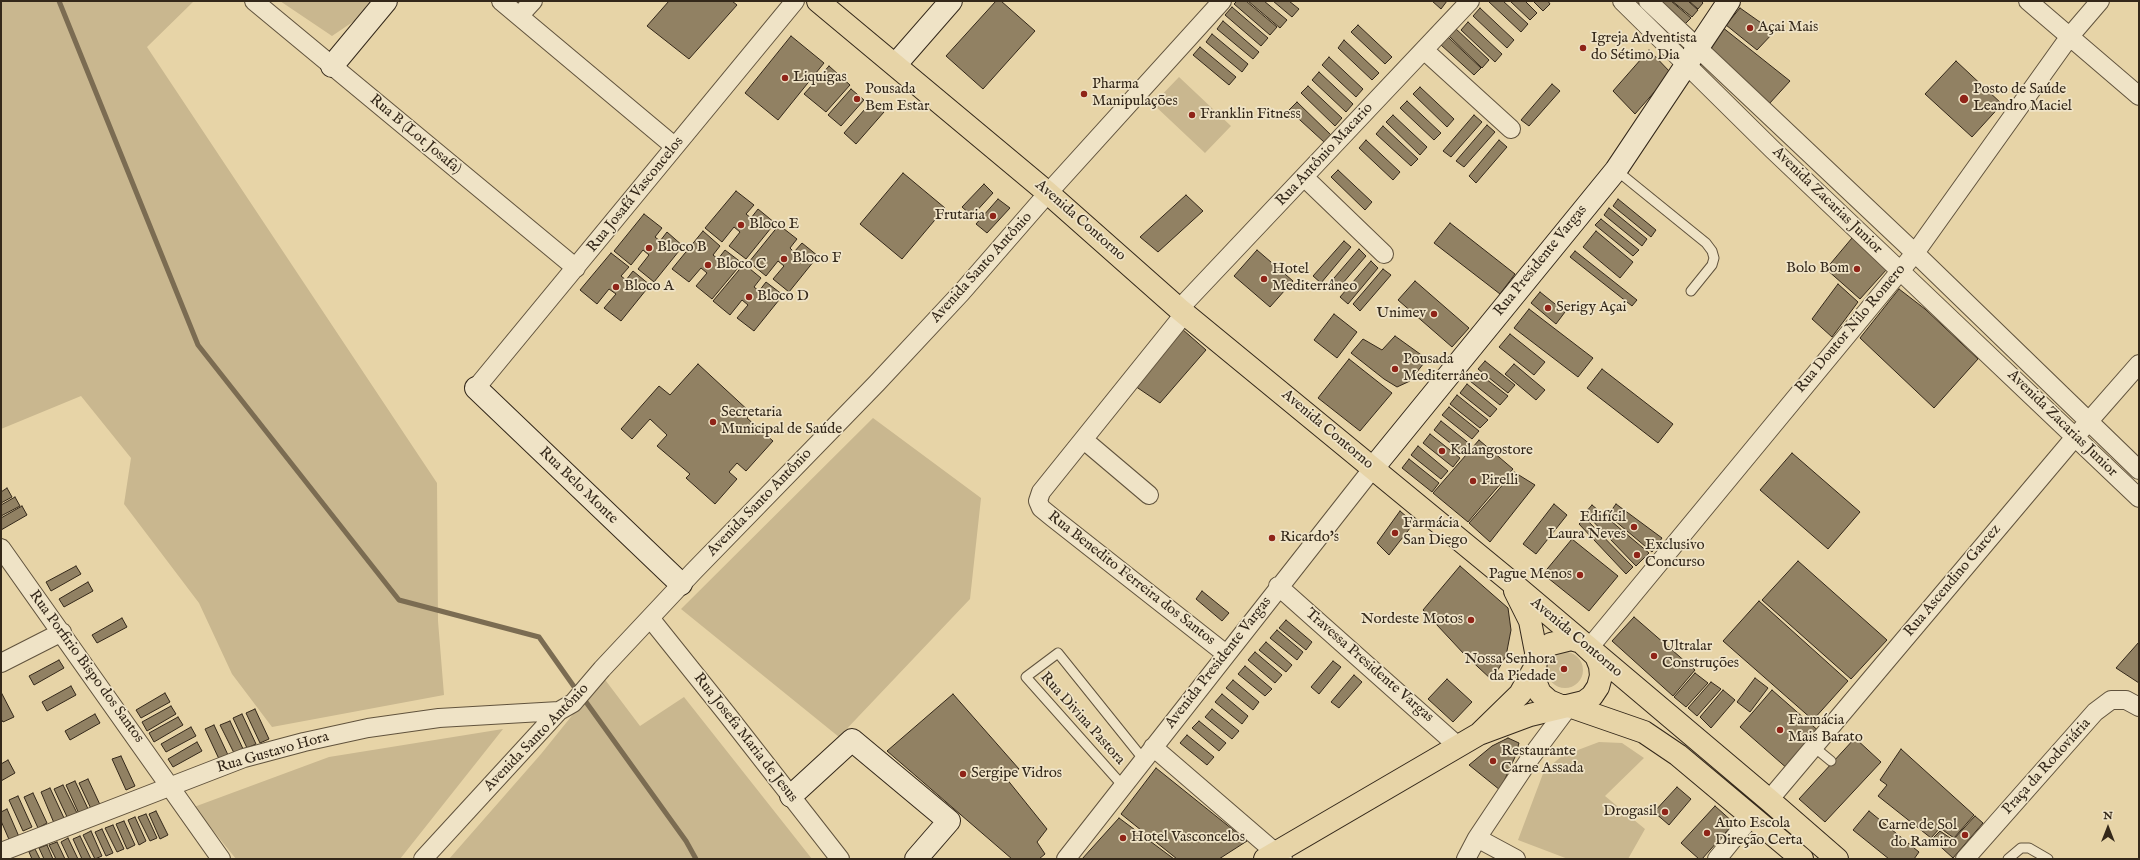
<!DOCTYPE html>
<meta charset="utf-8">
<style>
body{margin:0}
#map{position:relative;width:2140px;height:860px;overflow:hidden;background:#e7d4a7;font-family:"IM FELL English",serif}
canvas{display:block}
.frame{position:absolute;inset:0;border:2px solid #34281a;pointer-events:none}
.north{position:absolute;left:2088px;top:808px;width:40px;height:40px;-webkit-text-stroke:3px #efe3c6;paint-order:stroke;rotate:0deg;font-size:11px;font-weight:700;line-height:16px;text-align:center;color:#34281a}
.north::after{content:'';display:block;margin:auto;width:14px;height:18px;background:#34281a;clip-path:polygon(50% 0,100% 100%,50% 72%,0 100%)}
</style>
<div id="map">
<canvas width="2140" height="860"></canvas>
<div class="frame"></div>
<div class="north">N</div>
</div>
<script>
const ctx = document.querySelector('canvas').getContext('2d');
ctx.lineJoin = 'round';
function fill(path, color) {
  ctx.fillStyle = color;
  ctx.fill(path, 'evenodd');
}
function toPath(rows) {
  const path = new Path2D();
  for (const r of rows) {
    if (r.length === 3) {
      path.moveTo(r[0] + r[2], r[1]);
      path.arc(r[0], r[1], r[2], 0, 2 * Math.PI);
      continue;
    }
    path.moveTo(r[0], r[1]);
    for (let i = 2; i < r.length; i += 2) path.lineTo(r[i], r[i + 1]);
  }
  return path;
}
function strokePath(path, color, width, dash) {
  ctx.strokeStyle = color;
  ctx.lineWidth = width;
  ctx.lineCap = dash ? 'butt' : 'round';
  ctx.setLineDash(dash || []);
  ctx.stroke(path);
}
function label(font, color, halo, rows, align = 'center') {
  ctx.font = font + ' "IM FELL English",serif';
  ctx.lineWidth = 3.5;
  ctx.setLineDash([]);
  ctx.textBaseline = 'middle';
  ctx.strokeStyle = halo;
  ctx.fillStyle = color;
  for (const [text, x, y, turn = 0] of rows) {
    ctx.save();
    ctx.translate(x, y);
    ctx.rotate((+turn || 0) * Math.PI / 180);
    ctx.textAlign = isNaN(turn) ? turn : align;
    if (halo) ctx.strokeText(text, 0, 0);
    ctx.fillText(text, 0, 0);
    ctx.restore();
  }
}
fill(toPath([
 [1,1,194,1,147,47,437,483,438,621,444,695,272,727,232,674,199,603,124,504,131,458,81,396,1,429],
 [280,1,373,1,366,13,332,36],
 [1179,77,1231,126,1205,153,1153,104],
 [873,418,981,498,970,599,839,737,681,609],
 [1565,670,18],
 [603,677,640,726,684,697,812,859,449,859,541,754],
 [503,729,400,859,236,859,194,807,329,757],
 [1599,742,1622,743,1644,758,1605,796,1645,829,1628,859,1568,859,1518,840,1544,771,1562,756]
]), '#c9b78f');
strokePath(toPath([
 [59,1,198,345,399,600,539,637,575,688],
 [586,702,686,841,696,859]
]), '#7b6c52', 5);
const building = toPath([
 [669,1,732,1,737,5,689,59,647,26,669,1],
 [996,1,1001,1,1035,31,983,89,946,56,996,1],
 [1237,1,1246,1,1277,27,1270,35,1234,4,1237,1],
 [1248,1,1264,1,1287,20,1280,28,1248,1],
 [1273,1,1289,1,1299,9,1292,17,1273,1],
 [1432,1,1447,1,1441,9,1432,1],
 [1488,1,1503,1,1528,24,1521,32,1488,1],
 [1510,1,1525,1,1537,13,1530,20,1510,1],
 [1533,1,1548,1,1550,4,1543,11,1533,1],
 [1657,1,1671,1,1691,18,1683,26,1657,1],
 [1672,1,1688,1,1698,10,1692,17,1672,1],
 [1689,1,1701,1,1703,3,1698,9,1689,1],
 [1232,7,1268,38,1261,46,1225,15,1232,7],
 [1480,8,1514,40,1507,48,1473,16,1480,8],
 [1740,8,1774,32,1757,50,1726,25,1740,8],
 [1223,21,1259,52,1253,59,1217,29,1223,21],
 [1468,22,1502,54,1495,62,1461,30,1468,22],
 [1358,25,1392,57,1385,64,1351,32,1358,25],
 [1722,27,1790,81,1769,104,1707,46,1722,27],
 [1455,28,1489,60,1482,68,1448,35,1455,28],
 [1212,34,1248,64,1242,72,1206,42,1212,34],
 [791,36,824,63,778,120,745,93,791,36],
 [1448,37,1481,68,1474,75,1441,45,1448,37],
 [1344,40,1379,73,1372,80,1338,48,1344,40],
 [1200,47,1236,77,1229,85,1193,55,1200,47],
 [1649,50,1671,73,1635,114,1613,91,1649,50],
 [1329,57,1363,89,1356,97,1322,65,1329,57],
 [1956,61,2002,104,1972,137,1925,94,1956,61],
 [829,66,850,85,826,112,804,94,829,66],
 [1319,72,1353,104,1346,112,1312,80,1319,72],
 [1552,84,1560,91,1529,126,1521,120,1552,84],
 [1308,86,1342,118,1335,126,1301,93,1308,86],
 [1420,87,1454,119,1447,127,1413,94,1420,87],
 [851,89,864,100,841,126,828,115,851,89],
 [872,101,884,112,856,144,844,133,872,101],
 [1407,101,1441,133,1434,140,1400,108,1407,101],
 [1297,102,1331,135,1324,142,1289,110,1297,102],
 [1393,115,1427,147,1420,155,1386,122,1393,115],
 [1474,115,1482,122,1451,157,1443,151,1474,115],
 [1487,125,1495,132,1464,167,1456,161,1487,125],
 [1383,126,1418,159,1411,166,1376,134,1383,126],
 [1366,140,1400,172,1393,180,1359,148,1366,140],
 [1499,140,1507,147,1476,183,1469,176,1499,140],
 [1338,170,1372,202,1365,210,1331,177,1338,170],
 [903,173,945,208,902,259,860,224,903,173],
 [984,184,993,193,972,216,962,207,984,184],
 [736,191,754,205,746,214,751,218,758,209,775,223,746,259,729,246,740,232,734,227,722,242,705,228,736,191],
 [1186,195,1203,211,1158,252,1140,237,1186,195],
 [998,199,1010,208,987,233,976,224,998,199],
 [1618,199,1656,230,1651,237,1613,206,1618,199],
 [1609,208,1647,239,1642,246,1604,215,1609,208],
 [644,214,662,228,655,237,660,241,667,232,683,246,654,282,638,269,649,255,643,250,631,265,614,251,644,214],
 [1601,219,1639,250,1633,256,1595,225,1601,219],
 [1450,223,1515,274,1500,294,1434,243,1450,223],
 [779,225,797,239,790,248,794,252,802,243,818,256,789,292,773,279,784,266,778,261,766,276,749,262,779,225],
 [703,231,720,246,713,255,718,259,725,250,742,263,712,299,696,286,707,273,701,268,689,282,672,269,703,231],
 [1596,231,1633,262,1620,278,1583,247,1596,231],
 [1852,238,1887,269,1860,299,1826,269,1852,238],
 [1344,241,1351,247,1321,283,1313,276,1344,241],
 [1359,249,1366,256,1336,291,1328,285,1359,249],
 [1257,250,1293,281,1270,307,1234,276,1257,250],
 [1575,251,1637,300,1632,306,1570,257,1575,251],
 [611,253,629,267,621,276,626,280,633,271,650,285,621,321,604,308,616,294,609,289,597,304,580,290,611,253],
 [1371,261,1378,268,1348,304,1340,297,1371,261],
 [744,264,761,278,754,287,759,291,766,282,783,295,754,331,737,318,748,305,742,300,730,315,713,301,744,264],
 [1383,269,1391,275,1360,311,1353,304,1383,269],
 [1415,281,1469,328,1452,347,1398,300,1415,281],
 [1838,284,1858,302,1832,337,1812,319,1838,284],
 [1899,289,1925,309,1978,359,1934,408,1860,338,1899,289],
 [1540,292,1565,312,1556,324,1531,303,1540,292],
 [1529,309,1593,358,1578,377,1514,328,1529,309],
 [1334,314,1357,332,1337,358,1314,340,1334,314],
 [1182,329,1206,350,1160,403,1135,386,1182,329],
 [1510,334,1545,362,1534,375,1499,347,1510,334],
 [1395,336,1427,359,1410,381,1397,387,1384,379,1351,353,1363,339,1382,350,1395,336],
 [1349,359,1392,393,1360,431,1318,398,1349,359],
 [1485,361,1515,385,1508,393,1478,369,1485,361],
 [698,364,751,413,747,418,773,441,746,471,737,463,729,472,737,479,715,504,686,478,690,474,657,446,667,435,650,419,632,439,621,429,659,386,670,395,698,364],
 [1514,364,1545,390,1536,400,1505,374,1514,364],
 [1602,369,1673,424,1658,443,1587,388,1602,369],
 [1477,372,1508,396,1500,405,1470,381,1477,372],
 [1467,384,1497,409,1490,417,1460,393,1467,384],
 [1457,395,1488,420,1480,428,1450,404,1457,395],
 [1449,407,1479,431,1472,439,1442,415,1449,407],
 [1441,421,1471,445,1464,454,1434,430,1441,421],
 [1430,434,1460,458,1453,467,1423,443,1430,434],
 [1479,440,1513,469,1468,522,1433,493,1479,440],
 [1418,446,1448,471,1441,479,1411,455,1418,446],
 [1792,453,1860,512,1828,549,1760,490,1792,453],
 [1409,459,1439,483,1432,492,1402,468,1409,459],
 [1514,472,1535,485,1490,542,1469,523,1514,472],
 [7,488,12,497,1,503,1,492,7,488],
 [15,497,20,506,1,516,1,505,15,497],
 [1554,504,1567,515,1536,554,1523,544,1554,504],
 [1616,504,1662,538,1652,552,1608,515,1616,504],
 [1592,505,1649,553,1636,566,1585,513,1592,505],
 [22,506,27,515,1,530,1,518,22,506],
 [1400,511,1414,523,1389,555,1377,543,1400,511],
 [1585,518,1633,567,1626,574,1579,524,1585,518],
 [1572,539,1618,576,1589,611,1543,574,1572,539],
 [1798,561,1887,640,1851,679,1762,600,1798,561],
 [76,566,81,574,51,591,46,582,76,566],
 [1460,566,1508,608,1511,630,1506,656,1492,680,1464,654,1423,610,1460,566],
 [88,582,93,591,64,607,59,599,88,582],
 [1202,591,1229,613,1222,621,1196,599,1202,591],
 [1759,601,1848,681,1813,720,1723,641,1759,601],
 [1634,617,1695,670,1673,696,1612,641,1634,617],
 [122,618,127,627,97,643,92,635,122,618],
 [1286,620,1312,642,1306,650,1279,628,1286,620],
 [1277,630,1303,652,1297,660,1270,638,1277,630],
 [1266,642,1292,665,1286,672,1259,650,1266,642],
 [2139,642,2139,683,2116,668,2139,642],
 [1255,652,1282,675,1275,683,1248,660,1255,652],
 [59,660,64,668,34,685,29,676,59,660],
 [1333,661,1341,667,1319,694,1311,687,1333,661],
 [1245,666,1272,689,1265,696,1238,674,1245,666],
 [1695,673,1708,683,1686,707,1674,697,1695,673],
 [1354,675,1362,682,1339,708,1331,702,1354,675],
 [1755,678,1768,688,1750,712,1737,702,1755,678],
 [1447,679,1472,702,1453,722,1428,699,1447,679],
 [1233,680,1259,702,1253,710,1226,688,1233,680],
 [1711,682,1721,689,1697,716,1688,708,1711,682],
 [71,686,76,695,47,711,42,702,71,686],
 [1723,690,1735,700,1711,728,1700,717,1723,690],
 [1772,690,1821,733,1789,770,1740,727,1772,690],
 [1,692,14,717,3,722,1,719,1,692],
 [165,693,170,702,141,718,136,710,165,693],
 [953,694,1019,769,1006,778,1047,829,1037,842,1045,854,1039,859,1012,859,887,751,953,694],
 [1222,694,1248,716,1242,724,1215,702,1222,694],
 [171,706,176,714,147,731,142,722,171,706],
 [255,709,269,739,260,743,246,713,255,709],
 [1212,709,1239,731,1232,739,1205,717,1212,709],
 [95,714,100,723,70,740,65,731,95,714],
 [242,714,256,744,247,748,233,718,242,714],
 [178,717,183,725,154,742,149,733,178,717],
 [230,721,244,751,235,755,220,725,230,721],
 [1199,721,1226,743,1219,751,1192,728,1199,721],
 [214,725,228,755,219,759,205,729,214,725],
 [191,727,196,736,166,752,161,744,191,727],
 [1187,735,1214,757,1207,765,1180,743,1187,735],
 [1508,738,1519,743,1515,757,1500,790,1469,765,1492,746,1508,738],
 [1855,738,1881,762,1825,822,1799,799,1855,738],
 [197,742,202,751,173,767,168,759,197,742],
 [1901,749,1974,815,1954,838,1940,828,1931,838,1878,796,1887,785,1880,780,1901,749],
 [121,756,135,786,126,790,112,759,121,756],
 [8,760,15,773,1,781,1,764,8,760],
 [1156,768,1247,841,1219,859,1177,859,1121,814,1156,768],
 [88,779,102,809,93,813,79,783,88,779],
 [75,781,89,811,80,816,66,785,75,781],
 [63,785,78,815,68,819,54,789,63,785],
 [1677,787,1691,799,1669,825,1654,812,1677,787],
 [50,788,64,818,54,823,41,792,50,788],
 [33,793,47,823,38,828,24,797,33,793],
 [18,796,32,827,23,831,9,800,18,796],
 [1715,806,1734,823,1702,859,1699,859,1681,843,1715,806],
 [7,809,20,839,11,844,1,821,1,812,7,809],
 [156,811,168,835,160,839,149,814,156,811],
 [1869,811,1919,852,1914,859,1889,859,1853,830,1869,811],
 [146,814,157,838,150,841,138,817,146,814],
 [1975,816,1983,823,1953,858,1932,839,1940,831,1953,840,1975,816],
 [135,817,146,841,139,845,128,820,135,817],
 [1119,818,1174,859,1082,859,1119,818],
 [124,821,135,845,127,849,116,824,124,821],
 [113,825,124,849,117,852,105,828,113,825],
 [102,829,113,853,106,856,95,832,102,829],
 [91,831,102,856,95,859,83,835,91,831],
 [80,836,91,859,82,859,73,839,80,836],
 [68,838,78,859,69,859,61,842,68,838],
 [57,842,65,859,56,859,49,845,57,842],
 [47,845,53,859,44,859,39,848,47,845],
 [35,849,40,859,32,859,29,852,35,849]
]);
fill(building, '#918163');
strokePath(building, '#34281a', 1);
const lane = toPath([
 [1616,170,1706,243,1712,251,1714,258,1712,265,1691,291],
 [1814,747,1831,761],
 [1123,786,1026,677,1058,653,1144,760],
 [2008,859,2021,848,2029,848,2048,859]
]);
const street = toPath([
 [254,1,576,268],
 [501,1,674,146],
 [1622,1,1773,150,2139,498],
 [1648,1,1915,253,2139,470],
 [2028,1,2139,96],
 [520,15,533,1],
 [1424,50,1511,129],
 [1304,177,1384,254],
 [1179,309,1470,1],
 [1185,313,1041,492,1038,501,1041,508,1052,517,1226,654],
 [476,388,795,1],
 [1084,440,1149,495],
 [1,548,221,859],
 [1278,586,1459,747],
 [650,618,726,713,840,859],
 [1589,648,1915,253,2070,36,2100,1],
 [1,663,62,632],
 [1153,747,1283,859],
 [1769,800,2075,437,2139,364],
 [1477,838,1516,859],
 [1,852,244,758,304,742,368,728,439,718,559,711],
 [423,859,559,711,573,703,602,669,693,572,877,383,961,293,1048,193,1222,1],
 [1066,859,1373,468],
 [1466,859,1477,838,1531,757,1569,706],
 [1717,859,1751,817],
 [1965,859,2095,712,2111,700,2126,700,2139,707]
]);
const secondary = toPath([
 [896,64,951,1],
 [332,66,386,1],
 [476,388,681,584],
 [1373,468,1616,170,1729,1],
 [791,796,852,740,949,821,916,859]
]);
const primary = toPath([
 [818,1,1048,193,1179,309,1511,582,1769,800,1837,859],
 [1515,591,1530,621,1536,652,1535,681,1540,693,1549,701,1561,706,1569,706,1644,732,1678,755,1802,859],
 [1265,859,1479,734,1520,694,1534,669,1537,659,1542,650,1551,644,1571,639,1581,642,1596,656,1600,666,1601,676,1598,687,1592,696,1584,702,1530,715,1479,734]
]);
strokePath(lane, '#61533d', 11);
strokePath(street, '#61533d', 20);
strokePath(secondary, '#34281a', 24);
strokePath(primary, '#34281a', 24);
strokePath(lane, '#efe3c6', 9);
strokePath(street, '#efe3c6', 18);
strokePath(secondary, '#efe3c6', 22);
strokePath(primary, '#e7d4a7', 22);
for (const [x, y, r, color] of [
 [1750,28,4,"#8f2418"],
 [1583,48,4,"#8f2418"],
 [785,78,4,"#8f2418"],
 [1084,94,4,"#8f2418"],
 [857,99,4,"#8f2418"],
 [1964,99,5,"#8f2418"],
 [1192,115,4,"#8f2418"],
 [993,216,4,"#8f2418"],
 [741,225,4,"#8f2418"],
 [649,248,4,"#8f2418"],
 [784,259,4,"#8f2418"],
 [708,265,4,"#8f2418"],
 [1857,269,4,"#8f2418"],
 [1264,279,4,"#8f2418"],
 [616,287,4,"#8f2418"],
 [749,297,4,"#8f2418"],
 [1548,308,4,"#8f2418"],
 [1434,314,4,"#8f2418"],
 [1395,369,4,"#8f2418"],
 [713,422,4,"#8f2418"],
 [1442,451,4,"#8f2418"],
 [1473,481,4,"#8f2418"],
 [1634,527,4,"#8f2418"],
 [1395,533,4,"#8f2418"],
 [1272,538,4,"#8f2418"],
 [1637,555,4,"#8f2418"],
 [1580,575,4,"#8f2418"],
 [1471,620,4,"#8f2418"],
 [1654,656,4,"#8f2418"],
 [1564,669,4,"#8f2418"],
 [1780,730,4,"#8f2418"],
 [1493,761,4,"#8f2418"],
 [963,774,4,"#8f2418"],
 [1665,812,4,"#8f2418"],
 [1707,833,4,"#8f2418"],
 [1965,835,4,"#8f2418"],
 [1123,838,4,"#8f2418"]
]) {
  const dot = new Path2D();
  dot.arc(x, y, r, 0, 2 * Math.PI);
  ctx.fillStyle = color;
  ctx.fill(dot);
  strokePath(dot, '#efe3c6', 1.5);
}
label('15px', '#34281a', '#efe3c6', [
 ["Açai Mais",1758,28],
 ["Igreja Adventista",1591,39],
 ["do Sétimo Dia",1591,56],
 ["Liquigas",793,78],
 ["Pharma",1092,85],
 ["Manipulações",1092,102],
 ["Pousada",865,90],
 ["Bem Estar",865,107],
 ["Posto de Saúde",1973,90],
 ["Leandro Maciel",1973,107],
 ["Franklin Fitness",1200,115],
 ["Frutaria",985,216,"right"],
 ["Bloco E",749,225],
 ["Bloco B",657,248],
 ["Bloco F",792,259],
 ["Bloco C",716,265],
 ["Bolo Bom",1849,269,"right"],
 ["Hotel",1272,270],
 ["Mediterrâneo",1272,287],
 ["Bloco A",624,287],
 ["Bloco D",757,297],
 ["Serigy Açai",1556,308],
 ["Unimev",1426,314,"right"],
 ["Pousada",1403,360],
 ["Mediterrâneo",1403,377],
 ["Secretaria",721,413],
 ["Municipal de Saúde",721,430],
 ["Kalangostore",1450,451],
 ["Pirelli",1481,481],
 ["Edifícil",1626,518,"right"],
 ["Laura Neves",1626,535,"right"],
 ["Farmácia",1403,524],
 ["San Diego",1403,541],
 ["Ricardo's",1280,538],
 ["Exclusivo",1645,546],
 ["Concurso",1645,563],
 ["Pague Menos",1572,575,"right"],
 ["Nordeste Motos",1463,620,"right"],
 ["Ultralar",1662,647],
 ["Construções",1662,664],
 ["Nossa Senhora",1556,660,"right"],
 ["da Piedade",1556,677,"right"],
 ["Farmácia",1788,721],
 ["Mais Barato",1788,738],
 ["Restaurante",1501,752],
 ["Carne Assada",1501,769],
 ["Sergipe Vidros",971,774],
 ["Drogasil",1657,812,"right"],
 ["Auto Escola",1715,824],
 ["Direção Certa",1715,841],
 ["Carne de Sol",1957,826,"right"],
 ["do Ramiro",1957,843,"right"],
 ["Hotel Vasconcelos",1131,838]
], 'left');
label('15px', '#34281a', '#efe3c6', [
 ["Rua B (Lot Josafa)",415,135,40],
 ["Rua Antônio Macario",1325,155,-47],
 ["Rua Josafá Vasconcelos",636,195,-51],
 ["Avenida Zacarias Junior",1827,201,44],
 ["Avenida Contorno",1080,221,41],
 ["Rua Presidente Vargas",1541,261,-51],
 ["Avenida Santo Antônio",982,268,-48],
 ["Rua Doutor Nilo Romero",1851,329,-50],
 ["Avenida Zacarias Junior",2062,424,44],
 ["Avenida Contorno",1327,430,40],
 ["Rua Belo Monte",578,486,44],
 ["Avenida Santo Antônio",760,503,-46],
 ["Rua Benedito Ferreira dos Santos",1131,579,38],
 ["Rua Ascendino Garcez",1953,581,-50],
 ["Avenida Contorno",1576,638,40],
 ["Avenida Presidente Vargas",1219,663,-52],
 ["Travessa Presidente Vargas",1369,666,41],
 ["Rua Porfirio Bispo dos Santos",86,667,54],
 ["Rua Divina Pastora",1082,719,48],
 ["Avenida Santo Antônio",537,738,-46],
 ["Rua Josefa Maria de Jesus",745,738,52],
 ["Rua Gustavo Hora",273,753,-16],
 ["Praça da Rodoviária",2047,767,-48]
]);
</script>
